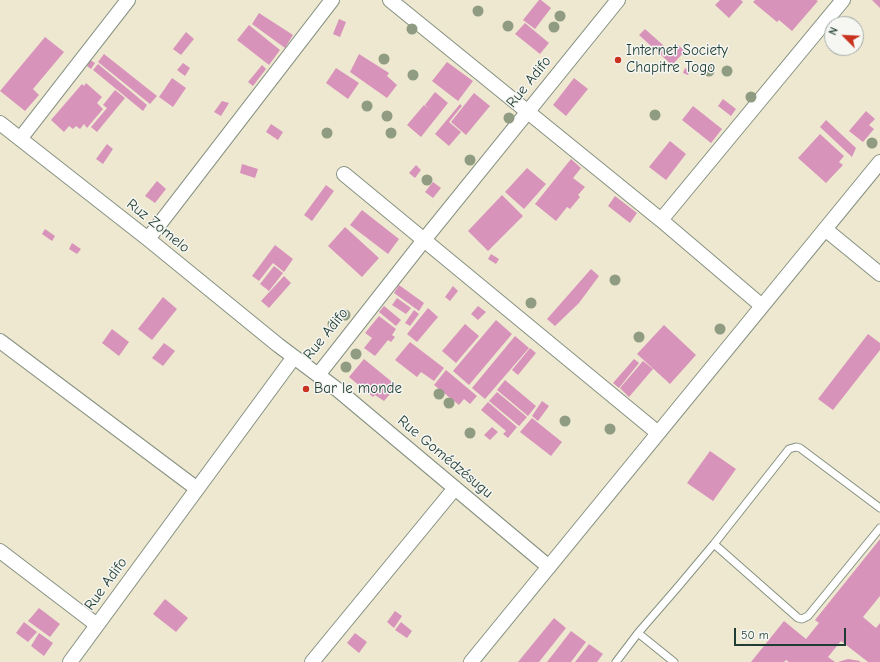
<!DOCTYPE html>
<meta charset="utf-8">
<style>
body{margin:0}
#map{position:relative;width:880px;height:662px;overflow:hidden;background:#eee8d0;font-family:"Comic Neue",sans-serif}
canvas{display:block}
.north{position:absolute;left:824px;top:16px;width:40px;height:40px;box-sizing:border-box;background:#f6f6f2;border:1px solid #a0aca6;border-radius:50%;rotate:294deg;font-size:11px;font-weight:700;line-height:16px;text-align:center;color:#1f3d34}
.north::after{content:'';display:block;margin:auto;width:14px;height:18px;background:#c8321e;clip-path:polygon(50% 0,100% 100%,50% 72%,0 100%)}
.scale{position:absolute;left:734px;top:628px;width:112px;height:18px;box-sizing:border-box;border:2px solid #1f3d34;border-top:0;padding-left:5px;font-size:12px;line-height:14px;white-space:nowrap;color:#1f3d34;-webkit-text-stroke:3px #f6f6f2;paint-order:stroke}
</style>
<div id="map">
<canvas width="880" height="662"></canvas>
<div class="north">N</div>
<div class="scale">50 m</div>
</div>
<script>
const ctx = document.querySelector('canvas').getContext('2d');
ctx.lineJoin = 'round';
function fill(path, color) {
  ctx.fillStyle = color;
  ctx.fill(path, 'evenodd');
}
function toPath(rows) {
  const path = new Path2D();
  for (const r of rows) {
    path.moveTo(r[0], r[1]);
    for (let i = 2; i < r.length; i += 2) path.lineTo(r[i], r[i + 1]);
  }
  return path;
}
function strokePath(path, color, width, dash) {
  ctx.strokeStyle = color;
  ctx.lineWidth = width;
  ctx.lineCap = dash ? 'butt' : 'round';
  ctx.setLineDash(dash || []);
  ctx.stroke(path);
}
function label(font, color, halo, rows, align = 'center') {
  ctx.font = font + ' "Comic Neue",sans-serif';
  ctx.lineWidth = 3;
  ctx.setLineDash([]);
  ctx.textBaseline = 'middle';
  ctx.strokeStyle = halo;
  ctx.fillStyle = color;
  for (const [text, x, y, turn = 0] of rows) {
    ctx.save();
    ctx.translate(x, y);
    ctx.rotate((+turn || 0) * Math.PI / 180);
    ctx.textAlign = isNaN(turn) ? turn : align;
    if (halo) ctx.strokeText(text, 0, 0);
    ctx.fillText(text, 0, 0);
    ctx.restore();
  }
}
fill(toPath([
 [539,0,541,0,551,8,535,29,523,20],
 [720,0,741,0,743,2,729,18,715,5],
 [755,0,816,0,818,1,792,31,779,20,777,22,753,2],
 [872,0,880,0,880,8],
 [259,13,293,35,285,48,252,24],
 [339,19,346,22,340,37,333,34],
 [525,23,549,43,540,54,515,34],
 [249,25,280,50,269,65,237,40],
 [645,29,672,53,678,45,685,51,672,65,639,35],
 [186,32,194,39,181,55,173,49],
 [45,37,64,52,33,89,39,95,25,111,0,91],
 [104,54,157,96,150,104,98,62],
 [359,54,389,73,387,76,397,85,387,98,350,72],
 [90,60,95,63,91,69,87,66],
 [447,62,473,81,458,101,432,81],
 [183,63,190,68,185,76,177,70],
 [98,64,147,105,143,111,93,70],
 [262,65,266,69,253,86,248,82],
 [336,68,359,83,348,99,326,83],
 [685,68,690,71,688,75,683,73],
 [172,78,186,88,173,107,159,97],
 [574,78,588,89,566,116,553,105],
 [86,83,102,97,97,103,103,109,87,128,84,124,80,129,76,126,73,129,69,126,64,132,51,120,82,84,84,86],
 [115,90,125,98,97,132,91,127,107,108,103,105],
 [435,92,448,103,421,137,407,125,424,105,429,109,425,105],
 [474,93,490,106,466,135,451,122],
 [723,99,736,109,731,116,718,106],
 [222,101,229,103,221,116,214,112],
 [460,104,462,106,449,122,461,132,449,146,435,134],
 [693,106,722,129,711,143,682,120],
 [866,111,875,119,869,125,874,129,863,142,849,131],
 [826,120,856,148,852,157,820,127],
 [271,124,283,132,278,140,266,132],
 [820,134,844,156,839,162,843,165,826,183,798,158],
 [670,141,686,154,666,180,649,167],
 [107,144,113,149,103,164,96,159],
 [571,159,581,168,573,178,585,187,578,195,580,197,570,209,567,207,556,221,535,204],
 [242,164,258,169,255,178,240,173],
 [416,165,421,170,415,178,409,173],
 [527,168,546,184,524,209,505,192],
 [157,181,166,189,155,203,145,196],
 [433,182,441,188,433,198,425,192],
 [326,185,334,191,312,221,304,215],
 [502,195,523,216,488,251,468,231],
 [615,196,637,213,630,223,608,206],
 [362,210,399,239,388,254,350,225],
 [345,227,379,258,362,277,328,246],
 [45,229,55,236,52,241,42,234],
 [72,243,81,249,77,254,69,249],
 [275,245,293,259,284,272,273,263,259,281,252,276],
 [491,254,499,259,496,264,488,259],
 [274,266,283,273,269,291,260,284],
 [591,269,599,276,579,303,555,326,547,319],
 [284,276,291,283,269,308,261,301],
 [399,285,424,303,419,311,394,293],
 [453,286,458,291,450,301,445,297],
 [163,297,177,309,152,340,138,329],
 [397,298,411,308,406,314,392,305],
 [384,306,401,320,396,326,379,312],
 [478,306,486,312,478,320,471,314],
 [428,308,438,317,417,342,407,334],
 [414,310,419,314,410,326,405,323],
 [379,316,396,329,392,335,395,337,391,342,388,340,375,356,364,348,372,338,365,333],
 [496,320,512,334,469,385,453,371],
 [465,324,479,336,456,363,442,351],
 [664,325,696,355,670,384,637,354],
 [112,329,129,342,119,356,102,343],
 [868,334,880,343,880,350,833,410,818,399],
 [515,336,529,348,485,399,472,388],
 [410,342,444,368,434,381,421,372,417,377,395,360],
 [164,343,175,351,163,366,152,358],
 [530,348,536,353,518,375,512,370],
 [364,359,397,386,384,401,375,395,373,397,349,377],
 [634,359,639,363,619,388,613,383],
 [643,361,653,369,629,397,620,388],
 [446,370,477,396,470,404,464,399,459,405,434,385],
 [505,380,536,406,528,416,497,390],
 [497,392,527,417,519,426,489,401],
 [542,401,549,406,538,421,532,416],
 [488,402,517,427,508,438,503,434,506,431,481,410],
 [532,418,562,442,551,456,520,432],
 [492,427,498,432,490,440,484,435],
 [710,451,736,469,713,501,687,483],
 [880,539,880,596,863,617,876,628,880,623,880,662,868,662,841,641,828,657,835,662,789,662,786,660,784,662,751,662,784,621,806,639,819,623,815,620],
 [165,599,188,618,176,632,153,614],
 [39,608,60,624,50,637,28,621],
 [395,611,402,616,394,628,387,622],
 [554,618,566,628,539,662,518,662],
 [24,622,37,632,28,642,16,633],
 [401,622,412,631,407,638,395,630],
 [571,631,586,642,571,662,547,662],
 [39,633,53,643,44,656,31,646],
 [355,633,367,642,359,653,347,643],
 [589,644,603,654,597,662,575,662],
 [848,659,860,661,860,662,838,662]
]), '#d893bb');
const service = toPath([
 [714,544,798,618,802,619,808,616,880,528],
 [638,633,674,662],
 [616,662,638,633,677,588,714,544,789,449,796,447,800,448,880,508]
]);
const minor = toPath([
 [390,0,661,220,762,306],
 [0,123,148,239,278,345,338,390,549,567],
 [20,139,128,0],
 [344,174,658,433],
 [661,220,843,0],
 [825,229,880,274],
 [148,239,332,0],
 [0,341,196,488],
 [318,375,424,240,618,0],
 [0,551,97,625],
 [70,662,294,357],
 [312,662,455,488],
 [471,662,880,162]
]);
strokePath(service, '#869282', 9);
strokePath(minor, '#869282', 16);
strokePath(service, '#fff', 7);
strokePath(minor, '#fff', 14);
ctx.fillStyle = '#8f9c81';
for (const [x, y] of [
 [478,11],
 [560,16],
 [508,26],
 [554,27],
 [412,29],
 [384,59],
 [709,71],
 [727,71],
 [413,75],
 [751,97],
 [367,106],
 [655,115],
 [387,116],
 [509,118],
 [327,133],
 [391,133],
 [872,143],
 [470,160],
 [427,180],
 [615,280],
 [531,303],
 [345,315],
 [333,324],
 [720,329],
 [639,337],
 [356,354],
 [346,367],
 [439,394],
 [449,403],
 [565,421],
 [610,429],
 [470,433]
]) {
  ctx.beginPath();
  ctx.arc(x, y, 5.5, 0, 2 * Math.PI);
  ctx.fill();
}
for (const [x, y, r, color] of [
 [618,60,4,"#c8321e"],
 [306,389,4,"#c8321e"]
]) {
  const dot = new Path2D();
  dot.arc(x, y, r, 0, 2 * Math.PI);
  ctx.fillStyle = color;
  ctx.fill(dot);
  strokePath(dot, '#f6f6f2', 1.5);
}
label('15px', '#1f3d34', '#f6f6f2', [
 ["Internet Society",626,51],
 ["Chapitre Togo",626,68],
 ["Bar le monde",314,389]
], 'left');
label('15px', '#1f3d34', '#f6f6f2', [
 ["Rue Adifo",529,82,-51],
 ["Ruz Zomelo",158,226,39],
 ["Rue Adifo",326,334,-51],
 ["Rue Gomédzésugu",445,457,40],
 ["Rue Adifo",106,584,-54]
]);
</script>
